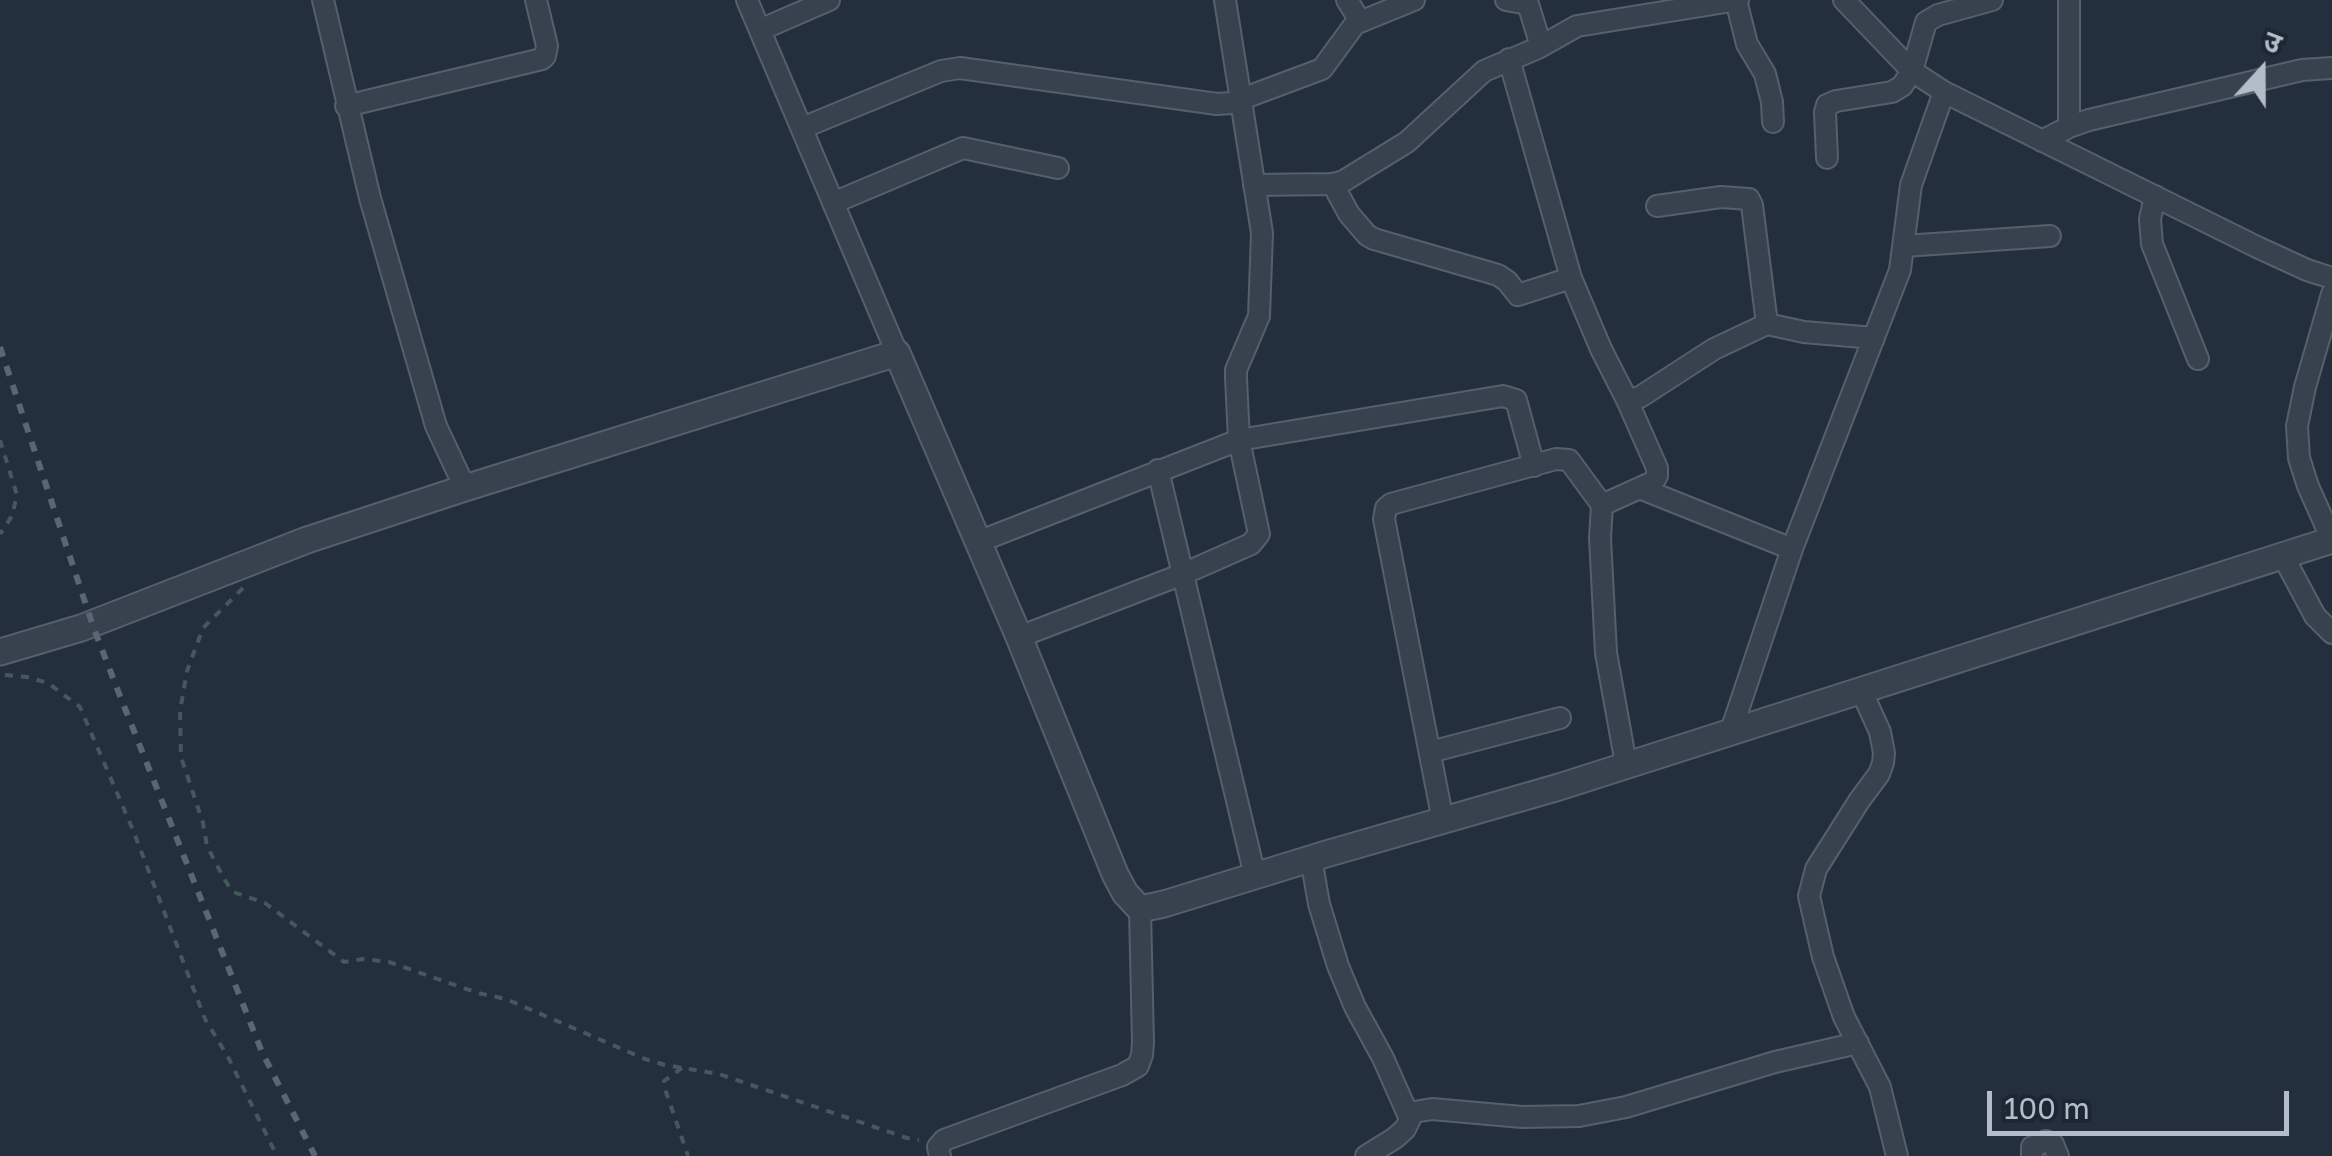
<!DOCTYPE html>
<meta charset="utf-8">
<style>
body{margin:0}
#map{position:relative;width:2332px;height:1156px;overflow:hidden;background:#242f3e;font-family:"Golos Text","Noto Sans Devanagari",sans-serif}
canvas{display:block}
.north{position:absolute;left:2212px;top:20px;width:100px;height:100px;-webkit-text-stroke:8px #1d2633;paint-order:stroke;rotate:21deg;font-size:28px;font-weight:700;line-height:40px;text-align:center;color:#b4bcc9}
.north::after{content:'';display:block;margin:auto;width:35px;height:45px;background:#b4bcc9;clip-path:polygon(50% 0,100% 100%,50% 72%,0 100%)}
.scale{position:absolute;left:1987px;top:1091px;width:302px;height:45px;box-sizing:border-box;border:5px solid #b4bcc9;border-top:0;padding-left:12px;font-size:30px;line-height:35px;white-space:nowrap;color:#b4bcc9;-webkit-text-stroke:8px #1d2633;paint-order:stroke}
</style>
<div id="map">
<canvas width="2332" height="1156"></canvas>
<div class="north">उ</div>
<div class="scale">100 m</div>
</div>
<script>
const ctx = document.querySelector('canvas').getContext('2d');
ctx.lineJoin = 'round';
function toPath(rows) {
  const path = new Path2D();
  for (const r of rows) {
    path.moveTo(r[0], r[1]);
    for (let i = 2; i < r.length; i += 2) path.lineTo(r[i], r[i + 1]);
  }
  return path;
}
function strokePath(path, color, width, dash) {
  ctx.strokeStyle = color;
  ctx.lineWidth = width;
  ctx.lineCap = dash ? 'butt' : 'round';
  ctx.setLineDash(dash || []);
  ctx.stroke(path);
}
const minor = toPath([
 [323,0,370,198,436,426,465,488],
 [747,0,897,353],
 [1347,0,1360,21],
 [1506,0,1528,4,1541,46],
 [1736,0,1747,44,1765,74,1772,102,1773,122],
 [1844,0,1912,71,1944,92,2257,247,2307,270,2332,278],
 [760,30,829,0],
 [1509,59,1571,278,1601,349,1627,400,1657,468,1657,476,1653,482,1602,505],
 [346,106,542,59,545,56,547,46,536,0],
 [2069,127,2069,0],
 [802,128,941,71,960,68,1217,104,1231,103,1322,69,1355,24,1414,0],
 [2042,141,2069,127,2089,120,2302,70,2332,68],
 [1827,158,1825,112,1827,105,1836,101,1892,92,1902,86,1912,71,1926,22,1938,15,1992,0],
 [1340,182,1337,192,1349,214,1367,235,1374,239,1498,275,1507,281,1518,295,1571,278],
 [1254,185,1331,184,1342,182,1407,142,1484,71,1538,48,1577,26,1738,0],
 [2155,196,2150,219,2152,244,2198,359],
 [833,203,963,148,1058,168],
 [1657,206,1721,197,1749,199,1752,205,1767,324],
 [1904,246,2050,236],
 [2332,294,2305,387,2297,426,2299,458,2308,486,2332,540],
 [1627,400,1640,397,1714,349,1767,324,1804,332,1874,338],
 [1158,470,1255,876],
 [1642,489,1792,549],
 [978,542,1239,440,1503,396,1516,400,1534,466],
 [2283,556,2315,616,2332,633],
 [1019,637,1183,574,1251,544,1259,534,1239,440,1236,378,1236,370,1259,316,1262,233,1225,0],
 [1861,690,1880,732,1884,753,1883,763,1879,774,1859,801,1816,869,1809,896,1823,957,1844,1017,1880,1087,1897,1156],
 [1731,731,1792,549,1900,270,1911,185,1944,92],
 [1430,752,1560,718],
 [1443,821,1384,519,1386,508,1391,504,1556,459,1569,460,1602,505,1600,538,1606,653,1626,764],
 [1311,858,1319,904,1338,966,1355,1007,1383,1058,1410,1119,1405,1129,1395,1138,1366,1156],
 [1408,1113,1432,1109,1522,1117,1579,1116,1626,1107,1775,1062,1858,1043],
 [940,1156,938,1147,944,1140,1122,1075,1138,1066,1142,1055,1143,1043,1140,909],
 [2032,1156,2032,1147,2046,1141,2053,1144,2058,1156]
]);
const tertiary = toPath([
 [0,652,81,628,307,540,465,488,897,353,1019,637,1115,874,1125,893,1140,909,1164,904,1326,854,1559,787,2332,540]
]);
strokePath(minor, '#565f6c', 24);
strokePath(tertiary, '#565f6c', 29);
strokePath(toPath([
 [0,440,17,495,12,516,0,534],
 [243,588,203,628,187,671,180,711,181,757,203,823,207,846,224,879,233,892,265,903,344,962,363,959,389,962,478,993,506,999,645,1059,665,1065,719,1074,907,1138,919,1140],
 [5,675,27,677,48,683,80,707,133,830,205,1019,228,1057,277,1156],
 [682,1068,664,1081,664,1086,688,1156]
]), '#44595c', 4, [8, 8]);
strokePath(minor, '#38414e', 20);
strokePath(tertiary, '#38414e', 25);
strokePath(toPath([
 [0,347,94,629,120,696,262,1052,315,1156]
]), '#5a6575', 6, [10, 10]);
</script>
